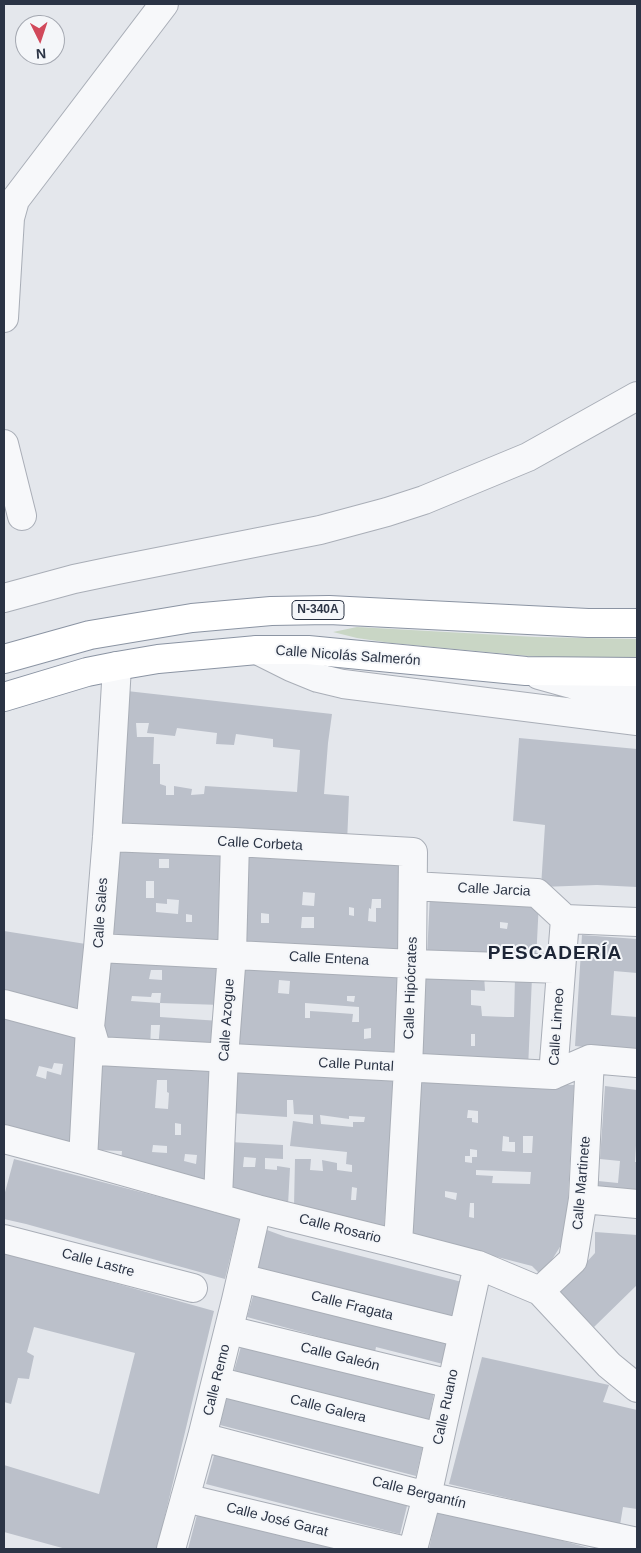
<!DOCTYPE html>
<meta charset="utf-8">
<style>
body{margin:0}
#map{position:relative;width:641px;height:1553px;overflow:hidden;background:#e4e7ec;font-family:Arial,sans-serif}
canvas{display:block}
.frame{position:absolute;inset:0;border:5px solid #2b3445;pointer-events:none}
.north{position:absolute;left:15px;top:15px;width:50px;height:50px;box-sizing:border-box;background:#f4f6f9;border:1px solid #a4a8b1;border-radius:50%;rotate:176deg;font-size:14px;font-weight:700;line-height:20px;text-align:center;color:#2b3445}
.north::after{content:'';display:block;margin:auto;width:18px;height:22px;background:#d1495b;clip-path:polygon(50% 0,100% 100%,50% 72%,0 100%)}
</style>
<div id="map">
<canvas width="641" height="1553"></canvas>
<div class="frame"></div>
<div class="north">N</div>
</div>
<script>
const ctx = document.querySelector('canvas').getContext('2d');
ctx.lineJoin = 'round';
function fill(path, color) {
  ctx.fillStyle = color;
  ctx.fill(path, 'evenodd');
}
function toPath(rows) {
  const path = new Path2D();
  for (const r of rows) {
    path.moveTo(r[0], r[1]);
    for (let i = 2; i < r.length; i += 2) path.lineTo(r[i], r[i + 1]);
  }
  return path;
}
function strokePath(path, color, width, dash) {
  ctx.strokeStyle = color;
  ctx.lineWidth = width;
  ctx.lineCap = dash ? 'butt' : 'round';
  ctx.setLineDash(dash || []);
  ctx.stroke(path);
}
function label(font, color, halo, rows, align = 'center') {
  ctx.font = font + ' Arial,sans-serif';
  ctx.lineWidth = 4;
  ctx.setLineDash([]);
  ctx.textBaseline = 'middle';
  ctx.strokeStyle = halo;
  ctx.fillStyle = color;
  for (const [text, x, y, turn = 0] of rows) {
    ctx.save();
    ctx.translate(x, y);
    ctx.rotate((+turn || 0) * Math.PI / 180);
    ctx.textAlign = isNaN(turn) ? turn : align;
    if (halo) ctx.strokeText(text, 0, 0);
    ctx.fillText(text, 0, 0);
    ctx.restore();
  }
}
fill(toPath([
 [357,627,536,637,637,639,637,657,539,657,391,643,357,638,333,632]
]), '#c9d6c5');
fill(toPath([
 [127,691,332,714,328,743,324,794,349,796,347,843,116,828],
 [136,723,149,723,147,733,175,736,177,728,217,733,216,744,234,745,236,734,273,739,273,747,300,750,297,792,205,786,204,794,191,795,192,789,174,786,174,795,166,795,166,786,160,784,160,764,153,764,154,737,137,737],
 [519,738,637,749,637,887,597,885,541,887,545,825,513,821],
 [113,849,228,854,224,945,106,940],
 [159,859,169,859,169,868,159,868],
 [146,881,154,881,154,898,146,898],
 [167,899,179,900,178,914,156,912,156,903,167,904],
 [186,914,192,915,192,922,186,922],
 [243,852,401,863,398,957,240,947],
 [303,892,315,893,314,906,302,905],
 [372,899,381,899,381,908,376,908,376,922,368,921,369,908,371,909],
 [349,907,354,908,354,916,349,915],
 [261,913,269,914,269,923,261,923],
 [302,917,314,917,314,928,301,928],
 [430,894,539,901,536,961,427,957],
 [500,922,508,923,507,929,500,928],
 [4,931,92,945,86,1022,4,999],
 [582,935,637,939,637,973,614,971,611,1015,637,1017,637,1052,575,1046],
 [105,953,224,960,221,1005,160,1003,160,1017,220,1021,219,1053,158,1050,160,1025,151,1025,150,1049,99,1045],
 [151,970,162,970,162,980,149,979],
 [152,993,161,993,160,1003,131,1001,132,996,151,997],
 [239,960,399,969,395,1064,235,1054],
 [279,980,290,981,289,994,278,993],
 [347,996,355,996,354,1002,347,1001],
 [305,1003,359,1007,359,1022,352,1022,353,1014,326,1012,310,1011,310,1018,305,1018],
 [371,1028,371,1038,364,1039,364,1029],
 [423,973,484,975,485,991,471,990,471,1005,481,1006,482,1016,507,1017,514,1017,515,977,532,977,528,1069,420,1057],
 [471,1034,475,1034,475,1046,471,1046],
 [4,1016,84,1036,74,1149,4,1130],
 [54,1063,63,1064,61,1075,47,1071,46,1079,36,1076,39,1066,52,1069],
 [98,1058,219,1062,212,1185,121,1162,122,1151,93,1150],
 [157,1080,167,1080,167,1092,169,1093,168,1109,155,1108],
 [175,1123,181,1124,181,1135,175,1135],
 [153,1145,167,1146,167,1153,152,1152],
 [185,1154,197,1155,196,1164,184,1161],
 [233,1064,394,1074,384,1228,294,1206,295,1159,311,1159,310,1170,323,1171,322,1160,337,1163,337,1170,352,1172,352,1165,346,1164,347,1152,290,1146,293,1121,313,1124,313,1115,294,1114,293,1100,287,1100,287,1117,230,1113],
 [320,1115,349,1119,349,1116,365,1117,364,1122,353,1122,353,1127,321,1124],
 [352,1187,357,1188,356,1200,351,1200],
 [420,1076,574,1085,566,1237,542,1276,532,1266,412,1235],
 [468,1110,478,1111,478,1123,472,1122,472,1118,467,1118],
 [503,1136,509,1137,509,1142,515,1142,515,1152,502,1151],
 [523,1136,533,1136,532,1153,523,1153],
 [470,1149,477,1150,477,1157,472,1157,472,1163,465,1162,465,1156,470,1156],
 [476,1170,531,1172,530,1184,492,1183,493,1176,476,1175],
 [445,1191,457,1193,456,1200,445,1197],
 [470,1203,474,1203,474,1218,469,1217],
 [605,1086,637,1090,637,1129,635,1162,637,1162,637,1197,597,1193,598,1181,618,1183,620,1161,600,1159],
 [230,1142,283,1145,283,1159,265,1158,265,1169,277,1170,277,1166,290,1168,288,1205,227,1190],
 [244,1157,256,1158,255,1167,243,1167],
 [14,1159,240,1218,225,1279,26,1224,4,1219,4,1196],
 [267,1230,286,1237,462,1282,453,1323,255,1274],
 [595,1232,637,1235,637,1285,594,1327,559,1292,595,1253],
 [4,1252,214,1311,157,1549,66,1549,4,1532,4,1465,99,1494,135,1353,34,1327,27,1352,34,1356,29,1379,18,1378,11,1404,4,1402],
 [255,1289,450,1336,443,1364,376,1347,375,1352,247,1317],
 [242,1343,434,1393,429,1421,234,1371],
 [482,1357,609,1385,603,1402,637,1410,637,1509,623,1507,620,1525,449,1484],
 [227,1396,355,1430,423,1446,416,1476,220,1425],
 [215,1452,408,1502,400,1534,206,1484],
 [438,1507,589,1548,589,1549,429,1549],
 [198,1511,343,1549,188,1549]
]), '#bbc0ca');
const minor = toPath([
 [4,318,10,218,15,200,164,4],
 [4,444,22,516],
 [4,598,74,579,117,570,320,530,387,512,424,500,528,457,637,396],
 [257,650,291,667,318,678,343,684,637,721],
 [539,675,593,690,637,694],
 [107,837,235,842,413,852,412,964,408,1068,398,1244],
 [413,886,537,893,565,919],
 [565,919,637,922],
 [98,948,412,964,561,969],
 [4,1004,90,1027,97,1051,553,1075,590,1059,637,1063],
 [553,1075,565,919],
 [4,1139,83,1160,257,1209,398,1244,478,1265,540,1291,609,1365,637,1388],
 [83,1160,90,1027,98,948,107,837,117,666],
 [218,1198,224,1057,232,954,235,842],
 [583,1199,637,1204],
 [4,1239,193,1288],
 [241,1278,462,1333],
 [540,1291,573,1260,583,1199,590,1059],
 [229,1330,451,1384],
 [216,1381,440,1437],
 [202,1437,427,1496,637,1542],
 [185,1498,398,1549],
 [171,1549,202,1437,236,1300,257,1209],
 [413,1549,427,1496,478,1265]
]);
const highway = toPath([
 [4,659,90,635,192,618,271,611,329,610,588,623,637,623],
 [4,697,87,672,117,666,158,659,257,650,308,650,526,671,637,672]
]);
strokePath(minor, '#a9aeb7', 30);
strokePath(highway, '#8b94a3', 30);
strokePath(minor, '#f7f8fa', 28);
strokePath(highway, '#fff', 28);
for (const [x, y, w] of [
 [318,610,52]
]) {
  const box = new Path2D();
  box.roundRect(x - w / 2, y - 9.5, w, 19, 4);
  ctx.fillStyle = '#f4f6f9';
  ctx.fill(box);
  strokePath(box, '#2b3445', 1);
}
label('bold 12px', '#2b3445', null, [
 ["N-340A",318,610]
]);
label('14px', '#2b3445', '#f4f6f9', [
 ["Calle Nicolás Salmerón",348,656,4],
 ["Calle Corbeta",260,844,3],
 ["Calle Jarcia",494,890,3],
 ["Calle Sales",101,913,-86],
 ["Calle Entena",329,959,3],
 ["Calle Hipócrates",411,988,-88],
 ["Calle Azogue",227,1020,-86],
 ["Calle Linneo",557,1027,-86],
 ["Calle Puntal",356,1065,3],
 ["Calle Martinete",582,1183,-85],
 ["Calle Rosario",340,1229,14],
 ["Calle Lastre",98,1263,15],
 ["Calle Fragata",352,1306,14],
 ["Calle Galeón",340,1357,14],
 ["Calle Remo",217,1380,-76],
 ["Calle Ruano",446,1407,-78],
 ["Calle Galera",328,1409,14],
 ["Calle Bergantín",419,1493,14],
 ["Calle José Garat",277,1520,14]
]);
ctx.letterSpacing = '1px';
label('bold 19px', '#1d2536', '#f4f6f9', [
 ["PESCADERÍA",555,954]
]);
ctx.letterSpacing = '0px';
</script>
